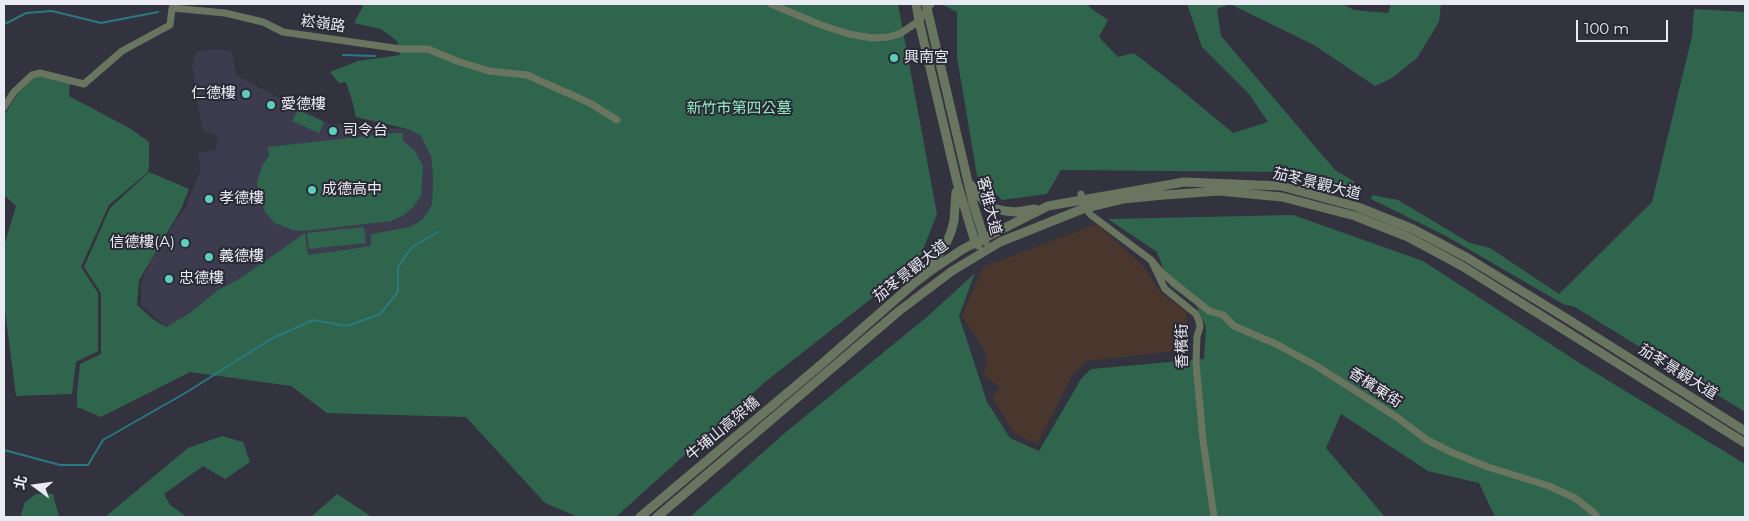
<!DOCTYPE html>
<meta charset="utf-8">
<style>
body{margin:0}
#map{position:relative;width:1749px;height:521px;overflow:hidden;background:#33323f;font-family:Montserrat,"Noto Sans TC",sans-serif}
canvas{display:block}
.frame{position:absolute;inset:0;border:5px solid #eaeaf2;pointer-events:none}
.north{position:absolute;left:10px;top:461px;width:50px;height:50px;-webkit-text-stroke:4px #292835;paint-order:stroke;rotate:284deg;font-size:14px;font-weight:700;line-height:20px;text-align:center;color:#eaeaf2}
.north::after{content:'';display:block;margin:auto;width:18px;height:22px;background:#eaeaf2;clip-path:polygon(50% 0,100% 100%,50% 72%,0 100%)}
.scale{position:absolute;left:1576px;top:20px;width:92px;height:22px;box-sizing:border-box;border:2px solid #eaeaf2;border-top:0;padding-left:6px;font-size:15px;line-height:18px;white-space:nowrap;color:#eaeaf2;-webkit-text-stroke:4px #292835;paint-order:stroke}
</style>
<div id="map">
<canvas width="1749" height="521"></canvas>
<div class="frame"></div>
<div class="north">北</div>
<div class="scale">100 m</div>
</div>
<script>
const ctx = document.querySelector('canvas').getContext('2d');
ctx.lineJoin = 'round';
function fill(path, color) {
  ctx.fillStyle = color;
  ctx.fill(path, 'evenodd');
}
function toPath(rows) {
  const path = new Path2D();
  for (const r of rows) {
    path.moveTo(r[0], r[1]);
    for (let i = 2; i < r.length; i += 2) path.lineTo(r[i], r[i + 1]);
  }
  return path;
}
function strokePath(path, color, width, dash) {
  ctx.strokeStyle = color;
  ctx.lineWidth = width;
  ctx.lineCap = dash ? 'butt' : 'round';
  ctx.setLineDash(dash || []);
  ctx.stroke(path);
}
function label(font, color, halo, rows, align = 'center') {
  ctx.font = font + ' Montserrat,"Noto Sans TC",sans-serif';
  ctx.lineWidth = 4;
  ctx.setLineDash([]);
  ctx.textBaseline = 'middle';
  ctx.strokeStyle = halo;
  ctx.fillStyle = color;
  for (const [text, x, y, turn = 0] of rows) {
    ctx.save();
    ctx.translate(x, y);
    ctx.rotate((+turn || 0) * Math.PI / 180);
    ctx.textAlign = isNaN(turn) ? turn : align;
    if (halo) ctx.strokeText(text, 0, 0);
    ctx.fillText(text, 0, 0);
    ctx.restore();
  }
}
fill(toPath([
 [218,49,231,51,237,76,330,124,408,129,420,135,431,156,433,176,432,205,422,220,410,227,371,234,372,246,308,255,305,234,239,279,218,290,190,313,166,327,141,305,141,283,152,257,165,240,175,221,184,211,201,169,198,153,215,150,218,136,202,130,192,65,196,51]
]), '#3d3c4e');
fill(toPath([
 [1097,224,1143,266,1161,293,1187,312,1186,350,1086,361,1073,374,1037,444,1014,433,992,398,1000,387,984,375,987,355,962,316,983,267]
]), '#49372e');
fill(toPath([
 [358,4,898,4,937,214,918,262,765,382,616,517,578,517,545,503,466,417,327,413,291,386,190,372,101,417,77,407,77,394,80,364,101,354,101,293,84,267,110,208,149,172,189,189,181,209,139,280,137,305,154,320,166,327,190,313,218,290,239,279,305,233,308,255,371,246,371,234,410,227,422,220,432,205,433,176,431,156,420,135,408,129,356,117,352,100,346,82,339,83,330,72,358,61,400,55,397,41,381,29,354,23,363,6],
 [941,4,1087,4,1093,10,1108,20,1099,37,1118,57,1134,53,1175,85,1233,133,1268,122,1249,94,1202,47,1187,4,1342,4,1354,10,1388,13,1391,4,1441,4,1439,22,1417,58,1392,78,1375,86,1314,45,1230,4,1217,9,1221,36,1335,170,1355,182,1349,193,1282,172,1061,170,1047,194,1002,200,977,176,957,57,957,12],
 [1694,9,1745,12,1745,412,1575,307,1563,304,1446,236,1371,199,1372,195,1398,200,1470,243,1490,248,1559,294,1652,202,1692,36],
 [34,77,41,77,70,83,69,96,131,129,149,142,149,164,148,172,109,205,81,267,98,293,98,351,76,362,72,394,16,396,4,303,4,246,16,206,4,195,4,115,17,95],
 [298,110,324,122,319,133,292,121],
 [395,133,403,133,403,141,414,150,423,166,421,196,413,207,404,215,391,221,303,231,293,230,275,223,266,213,259,199,257,182,262,166,269,156,268,147],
 [1293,215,1423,261,1581,364,1745,464,1745,517,1495,517,1479,483,1428,471,1341,414,1326,448,1385,517,690,517,786,432,928,316,975,273,959,316,987,402,1010,438,1039,451,1081,379,1091,369,1204,359,1206,327,1196,305,1170,286,1157,252,1108,219],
 [364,227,366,243,309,249,307,233],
 [222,436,243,442,250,462,225,479,203,466,164,494,170,505,187,517,105,517,188,448],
 [36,494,53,494,59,517,20,517,25,502],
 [337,494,372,517,311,517]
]), '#30654d');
strokePath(toPath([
 [4,22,7,23,26,13,52,11,101,23,158,12],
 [343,55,375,56],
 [4,450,60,465,88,465,103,440,187,392,271,339,313,320,347,326,380,314,398,292,398,267,412,247,438,232]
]), '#297a80', 2);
strokePath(toPath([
 [771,4,821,25,849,34,872,38,889,37,901,33,919,21,931,4],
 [4,107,14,92,32,75,40,73,84,84,122,51,170,25,172,8,225,13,263,22,283,32,401,49,428,49,457,61,489,71,527,75,590,103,617,120],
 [1081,194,1085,208,1091,215,1151,260,1165,289,1196,314,1199,321,1200,327,1197,336,1196,363,1203,440,1214,517],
 [1151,260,1163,274,1209,311,1223,315,1234,326,1276,344,1315,365,1398,418,1427,440,1451,452,1488,467,1549,486,1575,498,1594,513,1597,517]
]), '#6a7560', 7);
strokePath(toPath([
 [916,4,919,21,957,182,975,242,978,245],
 [926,4,973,203,985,241],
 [971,185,983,200,993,208,1005,211,1016,212,1035,209],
 [927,269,945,246,951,232,954,221,956,192],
 [640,517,817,368,912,285,933,269,963,249,1048,206,1184,182,1281,186,1358,207,1413,229,1466,257,1566,318,1745,431],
 [657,517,899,311,952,271,1000,242,1085,208,1123,199,1164,195,1219,191,1282,197,1355,216,1408,237,1462,266,1745,443]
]), '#6a7560', 9);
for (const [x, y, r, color] of [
 [894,58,5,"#5dceb9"],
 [246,94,5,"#5dceb9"],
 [271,105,5,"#5dceb9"],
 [333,131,5,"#5dceb9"],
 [312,190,5,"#5dceb9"],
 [209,199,5,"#5dceb9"],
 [185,243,5,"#5dceb9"],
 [209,257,5,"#5dceb9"],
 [169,279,5,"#5dceb9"]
]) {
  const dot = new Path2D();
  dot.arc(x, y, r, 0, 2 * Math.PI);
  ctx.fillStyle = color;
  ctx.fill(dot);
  strokePath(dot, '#292835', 2);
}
label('15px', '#eaeaf2', '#292835', [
 ["崧嶺路",323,24,8],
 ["茄苳景觀大道",1317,184,14],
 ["客雅大道",989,206,76],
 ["茄苳景觀大道",911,271,-38],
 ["香檳街",1183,346,-90],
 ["茄苳景觀大道",1678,372,32],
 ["香檳東街",1375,388,33],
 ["牛埔山高架橋",723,429,-40]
]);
label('15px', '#eaeaf2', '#292835', [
 ["興南宮",904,58],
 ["仁德樓",236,94,"right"],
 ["愛德樓",281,105],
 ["司令台",343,131],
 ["成德高中",322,190],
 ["孝德樓",219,199],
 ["信德樓(A)",175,243,"right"],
 ["義德樓",219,257],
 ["忠德樓",179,279]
], 'left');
label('15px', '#90eabf', '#292835', [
 ["新竹市第四公墓",739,109]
]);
</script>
